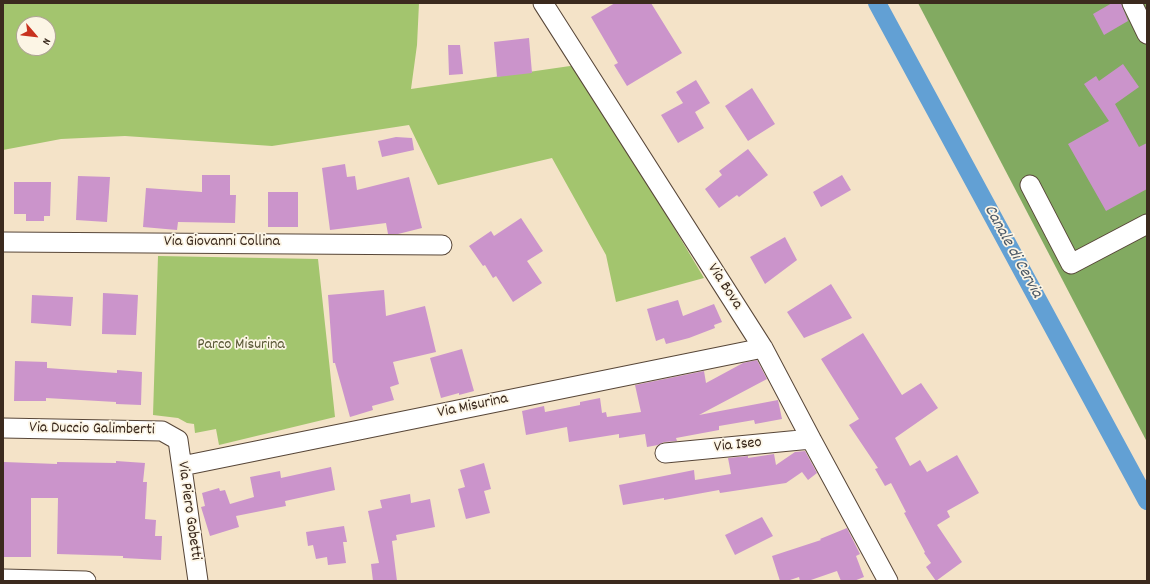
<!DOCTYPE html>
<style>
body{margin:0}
#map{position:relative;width:1150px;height:584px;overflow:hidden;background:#f4e3c8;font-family:Dekko,sans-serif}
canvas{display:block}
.frame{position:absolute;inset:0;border:4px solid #3b2a1e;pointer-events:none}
.north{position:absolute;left:16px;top:16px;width:40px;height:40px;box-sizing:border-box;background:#fcf5e5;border:1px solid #afa495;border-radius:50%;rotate:118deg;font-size:11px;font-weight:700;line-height:16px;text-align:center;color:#3b2a1e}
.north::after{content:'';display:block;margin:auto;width:14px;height:18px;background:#c8321e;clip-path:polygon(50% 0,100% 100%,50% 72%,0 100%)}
</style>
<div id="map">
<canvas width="1150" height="584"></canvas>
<div class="frame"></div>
<div class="north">N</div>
</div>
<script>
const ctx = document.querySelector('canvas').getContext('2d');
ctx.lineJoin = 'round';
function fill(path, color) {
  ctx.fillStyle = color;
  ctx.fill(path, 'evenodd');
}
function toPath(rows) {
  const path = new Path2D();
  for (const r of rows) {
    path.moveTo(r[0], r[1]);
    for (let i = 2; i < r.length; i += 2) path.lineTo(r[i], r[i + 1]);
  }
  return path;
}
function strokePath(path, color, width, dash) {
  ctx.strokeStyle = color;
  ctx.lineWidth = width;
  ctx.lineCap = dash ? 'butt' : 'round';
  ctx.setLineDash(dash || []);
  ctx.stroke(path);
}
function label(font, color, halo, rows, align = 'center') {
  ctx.font = font + ' Dekko,sans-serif';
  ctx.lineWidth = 3.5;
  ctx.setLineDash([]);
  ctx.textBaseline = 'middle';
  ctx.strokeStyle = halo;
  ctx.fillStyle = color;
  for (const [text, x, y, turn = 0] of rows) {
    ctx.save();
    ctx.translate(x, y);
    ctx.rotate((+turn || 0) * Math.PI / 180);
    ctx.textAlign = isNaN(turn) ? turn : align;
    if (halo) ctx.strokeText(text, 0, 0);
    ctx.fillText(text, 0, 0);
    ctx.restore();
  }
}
fill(toPath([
 [3,3,419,3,417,45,411,89,577,65,704,278,616,302,606,255,552,158,438,185,409,125,272,146,125,136,61,139,3,150],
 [24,24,48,24,48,48,24,48],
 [158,256,318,259,335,417,219,445,216,429,195,433,194,424,187,423,178,418,153,415]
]), '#a3c56e');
fill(toPath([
 [918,3,1147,3,1147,442]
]), '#82aa61');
strokePath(toPath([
 [877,3,1147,501]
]), '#62a0d4', 18);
fill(toPath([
 [615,3,651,3,682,53,627,86,614,65,618,63,591,17],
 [1112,3,1121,3,1128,21,1104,35,1093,14],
 [529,38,532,73,497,77,494,42],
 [448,45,460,45,463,74,449,75],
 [1123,64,1139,87,1115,104,1139,147,1147,143,1147,189,1106,211,1068,144,1109,121,1084,84,1096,76,1099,81],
 [696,80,710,103,695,112,704,128,678,143,661,115,683,103,676,92],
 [752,88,775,124,748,141,725,106],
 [396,137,412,138,414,150,382,157,378,141],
 [748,149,768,175,739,197,737,195,719,208,705,189,722,175,719,171],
 [345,164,347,177,355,176,357,190,409,177,422,228,398,234,388,234,386,223,330,230,322,168],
 [202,175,230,175,230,195,236,195,235,223,178,222,177,230,143,227,146,188,202,192],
 [842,175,851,190,821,207,813,192],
 [78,176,110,177,107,222,76,220],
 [14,182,51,182,50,216,44,216,44,221,26,221,26,214,14,214],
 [268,192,298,192,298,227,268,227],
 [521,218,543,251,527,261,542,283,513,302,496,276,493,278,485,265,483,266,469,246,491,231,494,236],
 [785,237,797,260,765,284,750,257],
 [831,284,852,318,804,338,787,312],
 [384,290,386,316,425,306,436,352,393,362,399,384,390,387,394,400,372,406,373,410,350,417,335,363,333,363,328,295],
 [103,293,138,295,136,335,102,334],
 [32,295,73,297,71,326,31,323],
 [678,300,683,316,714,304,722,322,714,325,715,328,689,338,666,344,664,338,656,341,647,309],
 [863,333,902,395,921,383,938,408,895,438,910,466,920,460,927,472,957,455,979,493,947,511,950,517,937,525,962,562,936,581,926,567,931,563,924,553,925,552,904,513,906,512,891,483,885,486,875,469,878,468,849,425,859,419,821,359],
 [462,349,474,391,459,395,459,393,441,398,430,358],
 [757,360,767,379,699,415,778,400,782,419,755,424,754,420,719,426,719,430,676,438,677,441,664,442,658,445,647,447,645,434,619,438,619,434,569,442,567,427,526,435,522,411,544,406,545,412,580,405,580,402,600,398,602,413,606,412,607,417,641,412,635,385,704,371,706,383,743,363],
 [15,361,47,362,47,368,117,373,117,370,142,372,141,405,116,404,116,402,46,398,46,401,14,401],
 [805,451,817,473,808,480,802,472,786,483,720,493,719,490,664,500,664,498,623,505,619,485,694,470,695,480,731,474,728,458,748,456,748,458,774,454,776,465,795,452],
 [116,461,145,463,143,482,147,482,145,519,156,520,155,536,162,536,161,560,123,558,123,556,57,554,58,498,31,498,31,557,3,557,4,462,57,464,57,462,116,463],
 [484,463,491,489,484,491,490,513,466,519,458,489,465,487,460,470],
 [331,467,335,490,285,501,286,506,236,516,239,527,210,536,201,507,205,506,202,493,219,488,220,491,225,490,230,504,254,497,250,477,280,471,281,478],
 [410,494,411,503,430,499,435,527,396,535,397,540,392,541,397,581,373,581,371,564,379,563,368,511,382,508,380,500],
 [762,517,773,536,735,555,725,535],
 [344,526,347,542,343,542,346,563,328,565,327,557,316,559,313,545,308,546,306,532],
 [847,528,860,554,856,556,864,577,854,581,841,581,837,571,808,581,800,581,799,577,787,581,780,581,772,556,821,540,820,539]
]), '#cb94cb');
const minor = toPath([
 [543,3,763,348,811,439,888,581],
 [1132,3,1147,34],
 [1030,185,1071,264,1147,224],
 [3,242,442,245],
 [3,428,162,431,178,440,198,581],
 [665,453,811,439],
 [182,466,763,348],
 [3,579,86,581]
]);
strokePath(minor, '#574638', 21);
strokePath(minor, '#fff', 19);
label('16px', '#3b2a1e', '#fcf5e5', [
 ["Via Giovanni Collina",222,243],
 ["Via Bova",724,287,57],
 ["Via Misurina",473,407,-12],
 ["Via Duccio Galimberti",92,430,1],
 ["Via Iseo",738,446,-6],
 ["Via Piero Gobetti",188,511,82]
]);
label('16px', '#5a5836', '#fcf5e5', [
 ["Parco Misurina",241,346]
]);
label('italic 17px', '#4b5967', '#fcf5e5', [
 ["Canale di Cervia",1012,252,61]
]);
</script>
